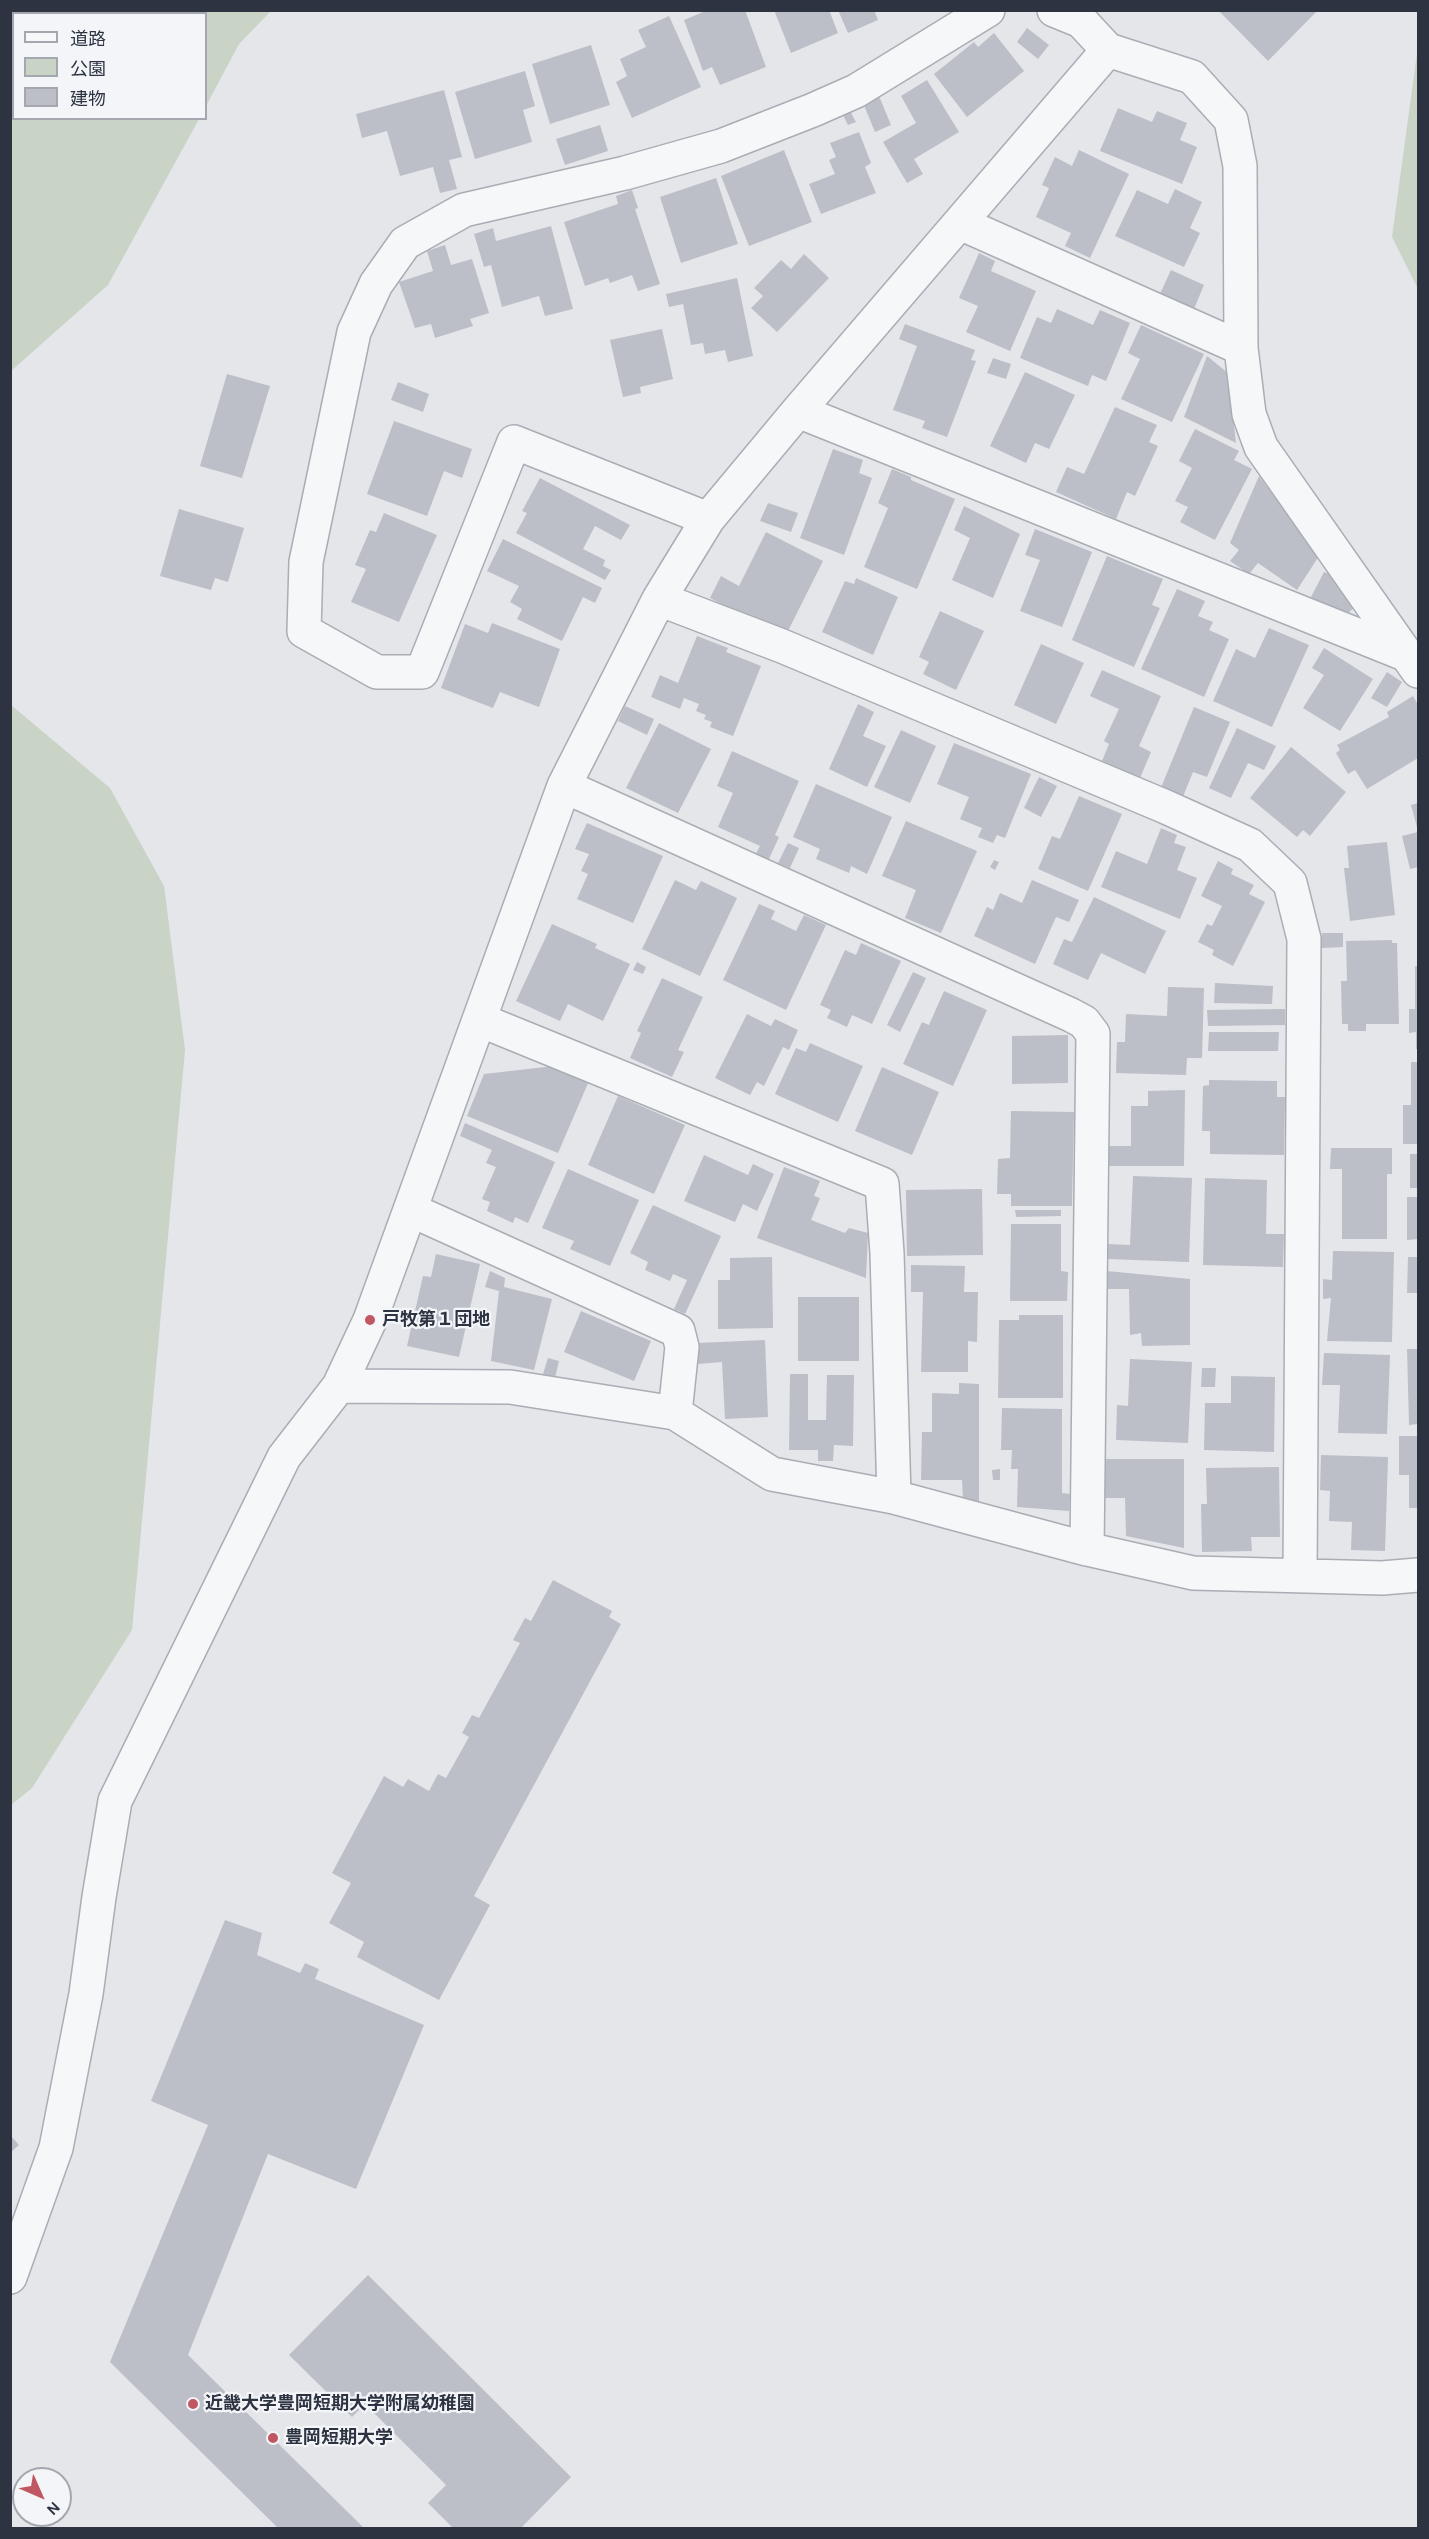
<!DOCTYPE html>
<meta charset="utf-8">
<style>
body{margin:0}
#map{position:relative;width:1429px;height:2539px;overflow:hidden;background:#e4e6ea;font-family:Karla,"Noto Sans JP",sans-serif}
canvas{display:block}
.frame{position:absolute;inset:0;border:12px solid #2d3341;pointer-events:none}
.legend{position:absolute;left:12px;top:12px;width:195px;height:108px;box-sizing:border-box;background:#f3f5f8;border:2px solid #a4a7af;margin:0;padding:8px 10px;list-style:none;font-size:18px;color:#2d3341}
.legend li{display:flex;align-items:center;gap:12px;height:30px}
.legend b{width:30px;border:2px solid #a4a7af}
.north{position:absolute;left:12px;top:2467px;width:60px;height:60px;box-sizing:border-box;background:#f3f5f8;border:2px solid #a4a7af;border-radius:50%;rotate:135deg;font-size:16px;font-weight:700;line-height:24px;text-align:center;color:#2d3341}
.north::after{content:'';display:block;margin:auto;width:21px;height:27px;background:#c15762;clip-path:polygon(50% 0,100% 100%,50% 72%,0 100%)}
</style>
<div id="map">
<canvas width="1429" height="2539"></canvas>
<div class="frame"></div>
<ul class="legend">
<li><b style="height:8px;background:#f6f7f9"></b>道路</li>
<li><b style="height:16px;background:#c9d3c6"></b>公園</li>
<li><b style="height:16px;background:#bcbfc7"></b>建物</li>
</ul>
<div class="north">N</div>
</div>
<script>
const ctx = document.querySelector('canvas').getContext('2d');
ctx.lineJoin = 'round';
function fill(path, color) {
  ctx.fillStyle = color;
  ctx.fill(path, 'evenodd');
}
function toPath(rows) {
  const path = new Path2D();
  for (const r of rows) {
    path.moveTo(r[0], r[1]);
    for (let i = 2; i < r.length; i += 2) path.lineTo(r[i], r[i + 1]);
  }
  return path;
}
function strokePath(path, color, width, dash) {
  ctx.strokeStyle = color;
  ctx.lineWidth = width;
  ctx.lineCap = dash ? 'butt' : 'round';
  ctx.setLineDash(dash || []);
  ctx.stroke(path);
}
function label(font, color, halo, rows, align = 'center') {
  ctx.font = font + ' Karla,"Noto Sans JP",sans-serif';
  ctx.lineWidth = 4.5;
  ctx.setLineDash([]);
  ctx.textBaseline = 'middle';
  ctx.strokeStyle = halo;
  ctx.fillStyle = color;
  for (const [text, x, y, turn = 0] of rows) {
    ctx.save();
    ctx.translate(x, y);
    ctx.rotate((+turn || 0) * Math.PI / 180);
    ctx.textAlign = isNaN(turn) ? turn : align;
    if (halo) ctx.strokeText(text, 0, 0);
    ctx.fillText(text, 0, 0);
    ctx.restore();
  }
}
fill(toPath([
 [11,10,271,11,239,44,206,106,206,14,14,14,14,118,199,119,108,285,11,371],
 [1418,46,1418,289,1392,237],
 [11,705,110,788,164,886,185,1050,132,1630,32,1788,11,1805]
]), '#c9d3c6');
fill(toPath([
 [708,10,745,10,766,67,720,85,712,67,703,71,684,20],
 [774,10,829,10,838,33,791,53],
 [838,10,874,10,878,20,848,33],
 [1218,10,1318,10,1268,61],
 [669,16,701,87,632,118,616,82,627,76,620,59,646,47,638,30],
 [1027,28,1049,45,1038,59,1017,42],
 [994,33,1024,71,967,117,934,74,974,42,978,47],
 [591,45,610,105,550,124,532,64],
 [525,71,535,106,523,110,532,142,475,159,455,92],
 [927,80,959,132,914,159,923,174,907,183,883,142,916,123,901,96],
 [444,90,462,157,449,160,457,189,440,193,433,167,400,176,387,131,362,138,356,114],
 [879,96,891,125,875,132,863,103],
 [1118,108,1152,122,1157,111,1187,123,1180,140,1197,147,1182,184,1100,151],
 [850,111,856,122,848,125,843,115],
 [600,125,608,151,565,165,556,139],
 [859,132,871,163,865,167,876,193,821,214,809,184,835,174,829,160,836,157,830,143],
 [784,150,812,222,749,246,721,176],
 [1079,150,1129,174,1090,258,1065,246,1071,233,1036,217,1049,188,1042,185,1055,157,1072,166],
 [716,178,738,244,681,263,660,197],
 [1175,189,1202,202,1190,228,1200,233,1184,267,1115,236,1137,190,1168,204],
 [632,190,638,208,635,209,660,284,638,291,632,275,610,283,608,278,585,286,564,222,618,204,616,196],
 [551,226,573,309,545,316,539,296,502,307,491,265,484,267,474,234,493,228,496,241],
 [445,245,451,265,472,259,489,313,470,319,473,326,435,338,431,324,415,328,399,282,433,271,427,251],
 [979,253,995,261,991,271,1036,291,1010,351,966,332,978,306,959,298],
 [804,254,829,278,777,332,751,308,763,296,754,288,781,260,791,269],
 [1171,270,1204,285,1194,309,1160,294],
 [737,278,753,356,728,362,725,350,705,354,703,343,691,345,683,304,669,307,666,294],
 [1057,309,1093,325,1100,310,1130,323,1106,381,1092,375,1088,386,1020,358,1037,317,1051,323],
 [905,324,975,350,971,360,976,361,947,437,922,428,925,421,893,410,917,346,899,339],
 [1141,325,1204,354,1172,422,1121,399,1140,359,1128,353],
 [662,329,673,379,640,387,641,393,623,397,610,340],
 [1207,356,1228,373,1236,443,1184,417],
 [993,358,1011,364,1006,379,987,373],
 [1025,372,1075,395,1049,449,1035,443,1026,463,990,446],
 [227,374,270,386,242,478,200,466],
 [398,382,429,394,423,412,391,400],
 [1115,407,1157,425,1149,442,1158,446,1135,496,1127,492,1116,519,1056,492,1067,467,1084,474],
 [394,421,472,449,462,478,444,471,427,516,367,494],
 [1195,429,1239,451,1234,460,1252,469,1215,540,1180,522,1188,507,1175,501,1192,468,1179,461],
 [833,449,863,460,859,473,872,478,844,555,800,538],
 [892,469,911,477,911,480,955,499,917,589,864,567,888,508,878,503],
 [1259,476,1319,556,1297,590,1258,563,1249,574,1230,561,1239,550,1230,543],
 [540,478,630,525,621,540,595,526,583,549,605,560,603,566,611,570,605,580,516,533,527,513,522,511],
 [768,503,798,513,791,532,760,521],
 [964,506,1020,534,993,598,952,580,970,538,954,530],
 [179,509,244,528,228,582,215,578,211,590,160,576],
 [384,513,437,535,399,622,351,602,366,569,355,565,370,530,376,532],
 [1035,529,1092,552,1062,627,1020,611,1040,560,1025,555],
 [766,532,823,561,785,637,710,598,721,576,739,586],
 [503,539,602,588,595,603,583,597,562,641,517,619,522,609,510,602,519,586,487,571],
 [1107,556,1163,579,1152,605,1160,608,1134,667,1072,640],
 [1324,572,1333,575,1355,606,1345,617,1311,597],
 [856,578,898,597,873,655,822,632,845,581,854,584],
 [1177,589,1205,601,1198,616,1213,622,1209,630,1229,639,1204,697,1141,669],
 [940,611,984,631,956,690,923,674,929,662,919,657],
 [492,623,560,649,539,707,500,692,493,708,441,688,465,624,488,633],
 [1269,628,1309,645,1272,727,1213,701,1236,649,1255,658],
 [697,636,728,648,726,652,761,666,733,736,710,727,712,722,704,719,706,715,696,711,699,704,684,698,680,709,651,697,660,675,678,683],
 [1041,644,1084,663,1056,724,1014,705],
 [1324,648,1373,679,1340,731,1303,708,1324,675,1312,668],
 [1102,670,1161,696,1139,746,1151,752,1140,778,1102,761,1109,744,1104,741,1119,709,1090,696],
 [1387,672,1402,682,1387,707,1371,698],
 [1413,696,1417,703,1418,702,1418,758,1367,789,1355,770,1348,774,1336,753,1340,750,1337,745,1389,717,1387,712],
 [858,704,874,712,863,736,886,746,867,787,829,769],
 [625,706,654,719,647,735,618,721],
 [1194,707,1230,722,1207,777,1193,772,1182,799,1160,790],
 [659,723,711,749,678,813,626,788],
 [1237,728,1276,746,1264,770,1248,763,1231,798,1209,788],
 [901,730,936,746,910,803,874,787],
 [954,743,1031,774,1005,838,997,835,993,843,978,837,982,828,960,819,969,797,937,784],
 [1291,747,1346,792,1310,836,1303,830,1297,837,1250,798],
 [732,751,799,781,775,835,779,837,768,861,755,855,760,846,718,827,733,793,717,786],
 [1039,777,1057,786,1041,817,1024,808],
 [816,784,892,817,867,874,851,866,849,873,816,859,820,849,793,837],
 [1079,796,1122,814,1088,891,1038,869,1052,836,1060,839],
 [1418,803,1418,831,1411,805],
 [906,821,977,851,941,933,905,918,916,890,882,876],
 [587,823,663,856,633,923,577,899,588,874,581,871,589,854,575,849],
 [1161,828,1177,835,1174,843,1186,847,1177,870,1197,878,1180,919,1101,887,1116,851,1147,864],
 [1418,832,1418,867,1410,869,1402,836],
 [1387,842,1395,915,1350,921,1344,868,1349,868,1347,846],
 [788,843,799,848,790,868,778,863],
 [994,860,999,862,995,870,990,867],
 [1218,861,1233,869,1231,874,1254,885,1249,894,1265,902,1233,966,1212,955,1214,950,1198,942,1207,924,1212,926,1222,906,1201,896],
 [675,880,696,890,701,881,737,898,700,976,642,949],
 [1032,880,1079,900,1069,922,1056,917,1035,964,974,936,987,907,993,910,1000,893,1022,903],
 [1094,897,1166,931,1145,974,1101,953,1088,980,1053,964,1064,939,1072,942],
 [759,904,775,911,771,919,796,931,804,915,826,925,786,1010,723,980],
 [552,924,597,944,595,948,630,964,603,1021,568,1004,560,1021,516,1001],
 [1322,933,1343,933,1343,947,1322,948],
 [1392,940,1392,943,1397,943,1399,1024,1366,1024,1366,1031,1348,1031,1348,1024,1342,1024,1341,981,1347,981,1346,941],
 [861,943,901,961,872,1024,852,1015,847,1027,827,1018,831,1010,820,1005,845,950,856,955],
 [637,962,646,967,643,974,633,970],
 [1415,966,1418,966,1418,1049,1416,1049,1416,1032,1409,1033,1409,1009,1415,1009],
 [913,972,926,978,900,1032,887,1025],
 [662,978,703,997,678,1050,684,1052,672,1077,630,1058,641,1033,637,1031],
 [1215,983,1273,986,1272,1004,1214,1003],
 [1168,987,1204,988,1202,1058,1187,1058,1186,1075,1116,1073,1117,1042,1125,1042,1126,1014,1167,1016],
 [944,991,987,1010,953,1086,903,1064,922,1022,929,1025],
 [1285,1009,1285,1025,1208,1026,1207,1010],
 [747,1014,771,1026,775,1019,798,1030,789,1050,783,1047,764,1086,757,1082,750,1095,715,1078],
 [1209,1032,1279,1032,1278,1051,1208,1051],
 [1068,1035,1068,1083,1012,1084,1012,1036],
 [810,1043,863,1066,838,1122,775,1094,796,1048,806,1052],
 [1411,1062,1418,1062,1418,1144,1403,1144,1403,1105,1411,1105],
 [554,1066,589,1081,558,1153,467,1116,484,1074],
 [882,1067,939,1092,912,1155,855,1131],
 [1209,1080,1277,1081,1277,1097,1285,1097,1284,1155,1210,1154,1210,1131,1202,1131,1203,1086,1209,1085],
 [1185,1090,1184,1166,1107,1166,1107,1146,1131,1146,1131,1106,1148,1106,1148,1091],
 [618,1096,685,1125,654,1194,588,1165],
 [1011,1111,1074,1112,1072,1206,1011,1206,1011,1194,997,1194,998,1159,1010,1158],
 [465,1123,555,1162,528,1223,515,1217,513,1223,487,1211,490,1202,482,1199,496,1167,486,1163,492,1150,460,1136],
 [1331,1148,1392,1148,1392,1174,1387,1174,1387,1239,1342,1239,1342,1169,1330,1169],
 [1410,1154,1418,1154,1418,1188,1410,1188],
 [704,1155,748,1175,753,1164,774,1174,757,1211,743,1204,735,1222,684,1201],
 [784,1167,820,1181,814,1196,820,1198,811,1220,845,1233,849,1228,868,1233,866,1278,757,1238],
 [568,1169,639,1200,610,1266,570,1249,574,1241,542,1228],
 [1133,1176,1192,1178,1189,1262,1107,1259,1107,1244,1130,1245],
 [1205,1178,1267,1180,1266,1234,1284,1234,1283,1267,1203,1265],
 [982,1189,983,1255,907,1256,906,1190],
 [1407,1197,1418,1197,1418,1239,1407,1240],
 [653,1205,721,1236,685,1314,674,1309,687,1280,673,1274,670,1281,645,1270,648,1262,630,1253],
 [1015,1210,1061,1210,1061,1216,1016,1217],
 [1011,1224,1061,1224,1061,1271,1068,1272,1067,1301,1010,1301],
 [1333,1251,1394,1252,1392,1342,1327,1341,1331,1298,1323,1299,1323,1279,1332,1280],
 [436,1254,480,1264,459,1357,407,1346,423,1276,431,1277],
 [772,1257,773,1328,718,1329,718,1280,730,1280,730,1258],
 [1408,1257,1418,1257,1418,1293,1407,1293],
 [911,1265,965,1266,964,1292,978,1292,977,1342,968,1341,968,1372,921,1372,923,1292,911,1292],
 [490,1271,505,1278,504,1287,552,1299,534,1370,491,1361,499,1291,485,1287],
 [1107,1271,1190,1279,1190,1345,1142,1346,1141,1333,1130,1335,1129,1289,1107,1289],
 [798,1297,859,1297,859,1361,798,1361],
 [581,1311,651,1341,634,1381,564,1352],
 [1019,1315,1063,1315,1063,1398,998,1398,999,1320,1019,1320],
 [765,1340,768,1417,725,1419,722,1362,698,1364,697,1343],
 [1407,1349,1418,1349,1418,1424,1409,1425],
 [1324,1353,1390,1355,1387,1434,1338,1433,1340,1385,1322,1385],
 [548,1358,559,1361,555,1378,543,1374],
 [1130,1359,1192,1362,1188,1443,1116,1440,1117,1405,1128,1406],
 [1202,1368,1216,1368,1215,1387,1201,1387],
 [790,1374,808,1374,808,1420,826,1420,827,1375,854,1375,853,1446,834,1445,833,1461,818,1461,818,1450,789,1450],
 [1231,1376,1275,1377,1274,1452,1204,1450,1205,1403,1231,1403],
 [959,1383,979,1384,979,1503,963,1500,962,1480,921,1480,922,1432,932,1432,932,1393,959,1394],
 [1002,1408,1062,1409,1062,1493,1070,1494,1069,1511,1017,1507,1018,1469,1011,1469,1012,1450,1001,1450],
 [1399,1436,1418,1436,1418,1508,1409,1508,1409,1475,1399,1475],
 [1321,1455,1388,1457,1385,1551,1351,1550,1352,1522,1329,1521,1330,1491,1320,1490],
 [1105,1459,1184,1459,1184,1548,1126,1536,1125,1498,1105,1498],
 [1279,1467,1280,1537,1251,1537,1252,1551,1202,1552,1201,1504,1207,1504,1206,1468],
 [1000,1469,1000,1480,993,1480,992,1470],
 [553,1580,612,1611,609,1617,621,1624,474,1896,490,1905,439,2000,357,1957,364,1942,329,1923,351,1883,332,1873,384,1776,403,1787,408,1779,429,1791,438,1774,446,1778,469,1737,462,1733,472,1715,479,1718,520,1643,513,1640,525,1618,531,1621],
 [225,1920,262,1933,257,1955,300,1973,305,1963,319,1969,315,1979,424,2025,356,2189,268,2154,188,2355,364,2528,278,2528,110,2362,208,2125,151,2101],
 [10,2135,19,2145,10,2153],
 [368,2275,571,2477,521,2528,453,2528,428,2503,446,2485,365,2404,352,2417,289,2355]
]), '#bcbfc7');
const minor = toPath([
 [1054,10,1081,21,1108,50,1192,77,1231,120,1240,166,1241,348,1249,414,1261,447,1418,671],
 [960,223,1241,348],
 [798,411,1407,655],
 [708,519,514,442,422,672,377,672,304,631,306,562,354,332,376,284,405,243,464,210,625,173,721,146,813,110,856,91,988,10],
 [659,599,782,646,1166,807,1250,845,1290,883,1304,939,1300,1576],
 [564,786,1071,1015,1084,1022,1093,1034,1087,1549],
 [480,1020,882,1184,887,1253,894,1497],
 [411,1210,678,1331,682,1347,675,1413],
 [339,1386,510,1387,675,1413,772,1474,894,1497,1087,1549,1193,1573,1382,1578,1418,1575],
 [10,2277,56,2148,86,1994,99,1897,115,1801,284,1457,339,1386,370,1320,564,786,659,599,708,519,798,411,1108,50]
]);
strokePath(minor, '#a9adb4', 36);
strokePath(minor, '#f6f7f9', 33);
for (const [x, y, r, color] of [
 [370,1320,6,"#c15762"],
 [193,2404,6,"#c15762"],
 [273,2438,6,"#c15762"]
]) {
  const dot = new Path2D();
  dot.arc(x, y, r, 0, 2 * Math.PI);
  ctx.fillStyle = color;
  ctx.fill(dot);
  strokePath(dot, '#f3f5f8', 2);
}
label('bold 18px', '#2d3341', '#f3f5f8', [
 ["戸牧第１団地",382,1320],
 ["近畿大学豊岡短期大学附属幼稚園",205,2404],
 ["豊岡短期大学",285,2438]
], 'left');
</script>
